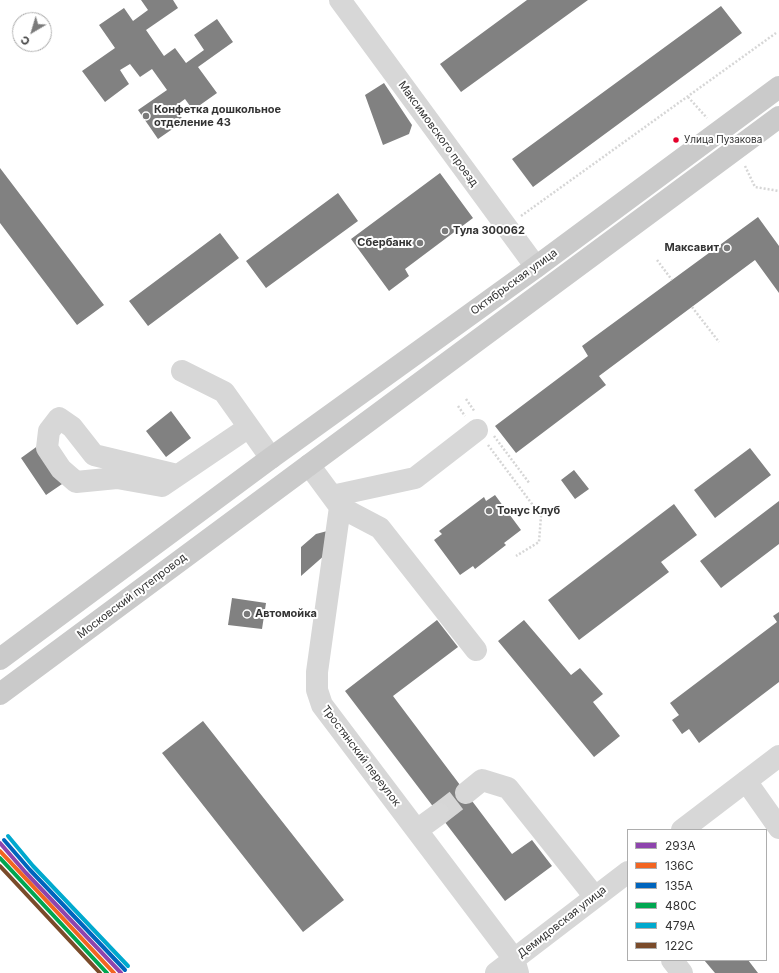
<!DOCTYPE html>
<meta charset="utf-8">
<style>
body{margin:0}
#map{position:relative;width:779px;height:973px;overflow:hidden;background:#fff;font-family:Inter,sans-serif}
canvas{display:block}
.legend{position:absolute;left:627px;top:829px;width:140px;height:132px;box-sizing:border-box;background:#fff;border:1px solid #adadad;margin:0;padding:5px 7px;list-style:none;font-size:12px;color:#333}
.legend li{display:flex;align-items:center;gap:8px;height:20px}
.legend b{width:20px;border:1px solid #adadad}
.north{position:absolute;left:12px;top:12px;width:40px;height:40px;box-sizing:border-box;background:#fff;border:1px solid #adadad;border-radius:50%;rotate:218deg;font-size:11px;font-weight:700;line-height:16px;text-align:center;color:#333}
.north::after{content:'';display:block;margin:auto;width:14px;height:18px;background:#7a7a7a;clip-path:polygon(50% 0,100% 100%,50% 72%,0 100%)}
</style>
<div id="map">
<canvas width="779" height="973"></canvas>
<ul class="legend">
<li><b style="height:5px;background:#8e44ad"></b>293А</li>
<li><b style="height:5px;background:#f26522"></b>136С</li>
<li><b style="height:5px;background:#0065bd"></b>135А</li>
<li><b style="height:5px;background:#00a651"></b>480С</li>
<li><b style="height:5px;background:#00a9ce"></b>479А</li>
<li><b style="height:5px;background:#7a4b2a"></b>122С</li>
</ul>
<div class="north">С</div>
</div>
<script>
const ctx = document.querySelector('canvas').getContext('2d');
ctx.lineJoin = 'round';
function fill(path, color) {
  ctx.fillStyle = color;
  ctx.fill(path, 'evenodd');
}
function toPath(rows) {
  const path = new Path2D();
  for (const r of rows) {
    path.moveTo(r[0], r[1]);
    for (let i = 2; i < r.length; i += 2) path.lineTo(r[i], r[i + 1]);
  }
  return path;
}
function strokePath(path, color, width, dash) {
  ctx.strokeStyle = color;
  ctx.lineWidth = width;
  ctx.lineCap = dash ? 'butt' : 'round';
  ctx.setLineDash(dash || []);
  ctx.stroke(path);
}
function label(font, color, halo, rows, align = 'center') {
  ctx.font = font + ' Inter,sans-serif';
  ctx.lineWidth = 4;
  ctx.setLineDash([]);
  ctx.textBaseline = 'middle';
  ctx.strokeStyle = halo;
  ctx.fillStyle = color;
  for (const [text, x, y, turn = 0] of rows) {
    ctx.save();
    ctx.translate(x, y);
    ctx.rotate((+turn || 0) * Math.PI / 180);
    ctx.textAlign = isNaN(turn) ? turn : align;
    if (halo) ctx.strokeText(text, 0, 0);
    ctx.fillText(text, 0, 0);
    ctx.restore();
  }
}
fill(toPath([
 [141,0,173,0,178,8,146,30,164,56,175,48,186,63,204,50,194,35,217,19,233,42,198,67,217,93,193,110,185,99,174,107,184,121,158,139,138,110,167,90,152,69,140,77,130,64,120,70,129,84,105,102,82,71,115,48,99,25,124,8,133,21,148,10],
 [527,0,588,0,461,92,440,64],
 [721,6,742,33,533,187,512,159],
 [384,83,412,125,409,134,383,145,365,95],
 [0,168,104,305,77,325,0,223],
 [440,173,473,218,405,269,409,276,389,291,351,239],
 [338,193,358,221,266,288,246,261],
 [758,217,779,246,779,293,755,260,599,376,606,385,516,453,495,426,588,356,582,346],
 [220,233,239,258,148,326,129,301],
 [171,411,191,438,166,457,146,431],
 [39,445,65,482,46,495,21,458],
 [750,448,771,475,715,518,694,490],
 [574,470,589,489,575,499,561,480],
 [495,495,521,530,504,543,506,545,475,569,473,566,460,575,434,540,442,534,439,531,484,497,486,501],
 [779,501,779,544,721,588,700,561],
 [674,504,697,535,661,562,669,572,579,640,548,600],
 [331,530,326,554,301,576,301,547,316,534],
 [232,598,266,603,262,629,228,625],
 [779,612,779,682,699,743,689,729,682,734,672,720,679,715,670,703,777,622,773,616],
 [437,620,458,647,393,696,512,854,532,840,552,866,505,901,345,691],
 [524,620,571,675,580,668,603,694,593,702,620,736,594,757,498,641],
 [203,721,344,900,303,932,162,753],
 [704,960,748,960,758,973,715,973]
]), '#818181');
strokePath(toPath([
 [439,814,466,793]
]), '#d6d6d6', 22, [22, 11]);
strokePath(toPath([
 [688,97,707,118],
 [745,166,755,187,779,191],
 [521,216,776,33],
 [657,260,672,280],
 [692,307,719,342],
 [466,399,475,412],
 [458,406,465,416],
 [494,436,530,484],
 [488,445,541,516,539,542,516,556]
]), '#d6d6d6', 2.5, [2, 2]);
strokePath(toPath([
 [340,0,536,267],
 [182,371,224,392,271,458],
 [309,465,340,507,317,672,317,690,322,705,514,959,518,973],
 [177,475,94,455,72,427,59,418,49,431,47,448,61,469,76,482,117,478,162,486,249,427],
 [332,496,415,478,477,430],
 [340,507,380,528,476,650],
 [746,781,779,828],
 [466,793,482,780,508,788,595,897],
 [417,830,439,814],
 [682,830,779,756],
 [672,960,682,973],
 [496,973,628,872]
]), '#d7d7d7', 22);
strokePath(toPath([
 [0,659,271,458,536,267,779,87],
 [0,694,779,117]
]), '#cacaca', 22);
strokePath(toPath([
 [0,843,26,873,121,973]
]), '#8e44ad', 4);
strokePath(toPath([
 [0,851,114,973]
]), '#f26522', 4);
strokePath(toPath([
 [4,840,30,870,125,970]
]), '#0065bd', 4);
strokePath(toPath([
 [0,858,107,973]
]), '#00a651', 4);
strokePath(toPath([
 [8,836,33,866,128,966]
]), '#00a9ce', 4);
strokePath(toPath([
 [0,866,100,973]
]), '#7a4b2a', 4);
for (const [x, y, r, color] of [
 [146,116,4,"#7a7a7a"],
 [676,140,3.5,"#e4002b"],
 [445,231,4,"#7a7a7a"],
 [420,243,4,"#7a7a7a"],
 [727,248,4,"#7a7a7a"],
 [489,511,4,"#7a7a7a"],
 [247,614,4,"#7a7a7a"]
]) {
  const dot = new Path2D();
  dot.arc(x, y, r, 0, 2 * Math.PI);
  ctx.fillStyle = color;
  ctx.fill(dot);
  strokePath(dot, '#fff', 1.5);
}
label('10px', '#333', '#fff', [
 ["Улица Пузакова",684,140]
], 'left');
label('bold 11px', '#333', '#fff', [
 ["Конфетка дошкольное",154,110],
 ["отделение 43",154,123],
 ["Тула 300062",453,231],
 ["Сбербанк",412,243,"right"],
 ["Максавит",719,248,"right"],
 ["Тонус Клуб",497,511],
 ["Автомойка",255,614]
], 'left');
label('11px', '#333', '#fff', [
 ["Максимовского проезд",438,134,54],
 ["Октябрьская улица",514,282,-36],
 ["Московский путепровод",132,596,-37],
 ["Тростянский переулок",361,756,53],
 ["Демидовская улица",562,922,-38]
]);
</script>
